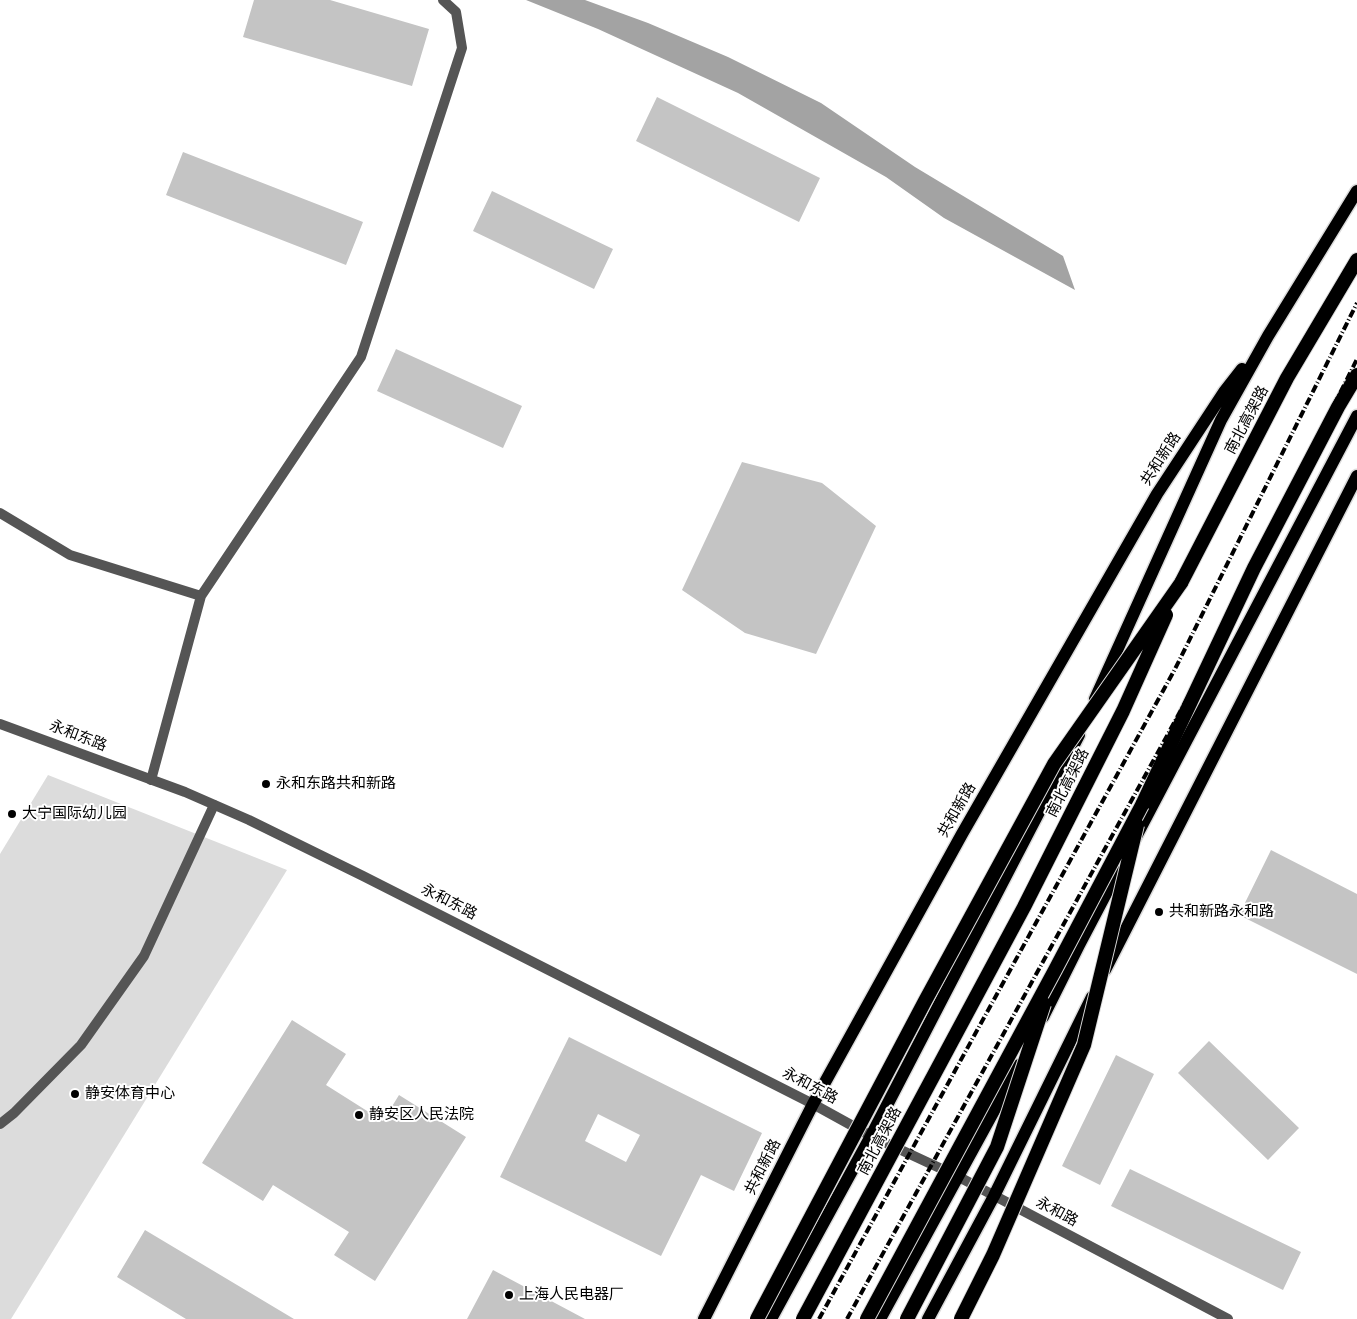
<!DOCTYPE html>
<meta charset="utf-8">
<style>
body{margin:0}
canvas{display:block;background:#fff}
</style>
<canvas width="1357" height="1319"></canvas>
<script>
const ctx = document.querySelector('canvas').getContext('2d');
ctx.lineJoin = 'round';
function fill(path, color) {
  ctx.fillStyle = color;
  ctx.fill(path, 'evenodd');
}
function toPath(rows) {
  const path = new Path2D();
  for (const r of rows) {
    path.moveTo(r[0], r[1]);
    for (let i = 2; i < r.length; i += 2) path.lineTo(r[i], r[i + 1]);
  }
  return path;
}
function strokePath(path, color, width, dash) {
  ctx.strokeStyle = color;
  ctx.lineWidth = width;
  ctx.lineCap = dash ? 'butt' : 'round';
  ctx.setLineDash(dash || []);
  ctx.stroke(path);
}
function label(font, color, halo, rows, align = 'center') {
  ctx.font = font + ' "PT Sans","Noto Sans SC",sans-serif';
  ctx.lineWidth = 4;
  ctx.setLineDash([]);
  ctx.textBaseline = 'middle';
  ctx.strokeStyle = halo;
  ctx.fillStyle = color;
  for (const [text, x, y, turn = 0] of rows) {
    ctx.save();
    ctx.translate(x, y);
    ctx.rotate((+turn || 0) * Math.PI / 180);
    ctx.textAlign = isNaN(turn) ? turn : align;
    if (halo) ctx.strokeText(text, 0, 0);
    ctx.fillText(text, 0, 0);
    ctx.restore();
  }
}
fill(toPath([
 [48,775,287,870,11,1319,0,1319,0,854]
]), '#dcdcdc');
fill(toPath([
 [526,0,585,0,648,23,728,57,821,103,915,167,1063,256,1075,290,944,218,886,177,738,93,598,29]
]), '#a3a3a3');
fill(toPath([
 [254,0,330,0,429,29,412,86,243,37],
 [657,97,820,178,799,222,636,141],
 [183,152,363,222,346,265,166,195],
 [492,191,613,249,594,289,473,231],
 [396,349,522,406,503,448,377,391],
 [742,462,822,483,876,526,816,654,745,633,682,590],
 [1271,850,1357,894,1357,974,1239,915],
 [292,1020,346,1054,326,1085,383,1121,399,1095,466,1137,375,1281,334,1255,349,1232,273,1185,263,1201,202,1163],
 [569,1037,762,1133,734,1191,701,1175,661,1256,500,1177],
 [598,1114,640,1135,626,1162,585,1141],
 [1209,1041,1299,1128,1268,1160,1178,1073],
 [1116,1055,1154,1074,1100,1185,1062,1166],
 [1130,1169,1301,1252,1283,1290,1111,1206],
 [145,1230,294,1319,186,1319,117,1277],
 [493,1270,585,1319,467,1319]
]), '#c4c4c4');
const primary = toPath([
 [1095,699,1221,420,1268,336,1357,191],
 [1105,970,1357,476],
 [1043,1017,1079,945,1357,416],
 [704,1319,813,1104,962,834,1157,494,1224,392,1242,369],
 [771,1319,871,1136,1079,735],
 [880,1319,1019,1065],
 [928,1319,994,1196,1092,997]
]);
const trunk = toPath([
 [1181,583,1287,378,1357,260],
 [1142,805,1254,568,1338,407,1357,375]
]);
strokePath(primary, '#dbdbdb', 15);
strokePath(trunk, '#dbdbdb', 16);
strokePath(toPath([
 [0,513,70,555,201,596],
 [151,780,201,596,361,357,462,48,456,12,443,0],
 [0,1124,14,1113,81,1045,144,956,214,805]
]), '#555', 10);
strokePath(toPath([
 [0,724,185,792,249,820,363,876,813,1104,871,1136,959,1177,1228,1319]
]), '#555', 10);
strokePath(primary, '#000', 12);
strokePath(trunk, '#000', 14);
strokePath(toPath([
 [819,1319,1175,669,1357,303],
 [847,1319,1197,681,1357,359]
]), '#000', 4, [8, 2.5, 1, 2.5]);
const trunkBridge = toPath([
 [757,1319,925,1001,1054,764,1181,583],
 [803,1319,1024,907,1123,711,1166,615],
 [867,1319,1055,970,1142,805],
 [907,1319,997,1147,1044,1004],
 [961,1319,993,1255,1084,1045,1137,825]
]);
strokePath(trunkBridge, '#dbdbdb', 16, []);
strokePath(trunkBridge, '#000', 14);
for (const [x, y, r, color] of [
 [266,784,5,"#000"],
 [12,814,5,"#000"],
 [1159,912,5,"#000"],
 [75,1094,5,"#000"],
 [359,1115,5,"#000"],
 [509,1295,5,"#000"]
]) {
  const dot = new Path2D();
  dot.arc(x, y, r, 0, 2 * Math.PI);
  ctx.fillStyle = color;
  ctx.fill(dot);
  strokePath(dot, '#fff', 2);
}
label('15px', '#000', '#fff', [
 ["南北高架路",1247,420,-62],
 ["共和新路",1161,459,-57],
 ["永和东路",78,736,21],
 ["南北高架路",1068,783,-63],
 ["共和新路",957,810,-60],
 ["永和东路",449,902,27],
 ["永和东路",810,1086,28],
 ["南北高架路",880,1141,-62],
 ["共和新路",763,1167,-63],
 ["永和路",1057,1212,28]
]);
label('15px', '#000', '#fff', [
 ["永和东路共和新路",276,784],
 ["大宁国际幼儿园",22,814],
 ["共和新路永和路",1169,912],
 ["静安体育中心",85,1094],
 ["静安区人民法院",369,1115],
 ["上海人民电器厂",519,1295]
], 'left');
</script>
